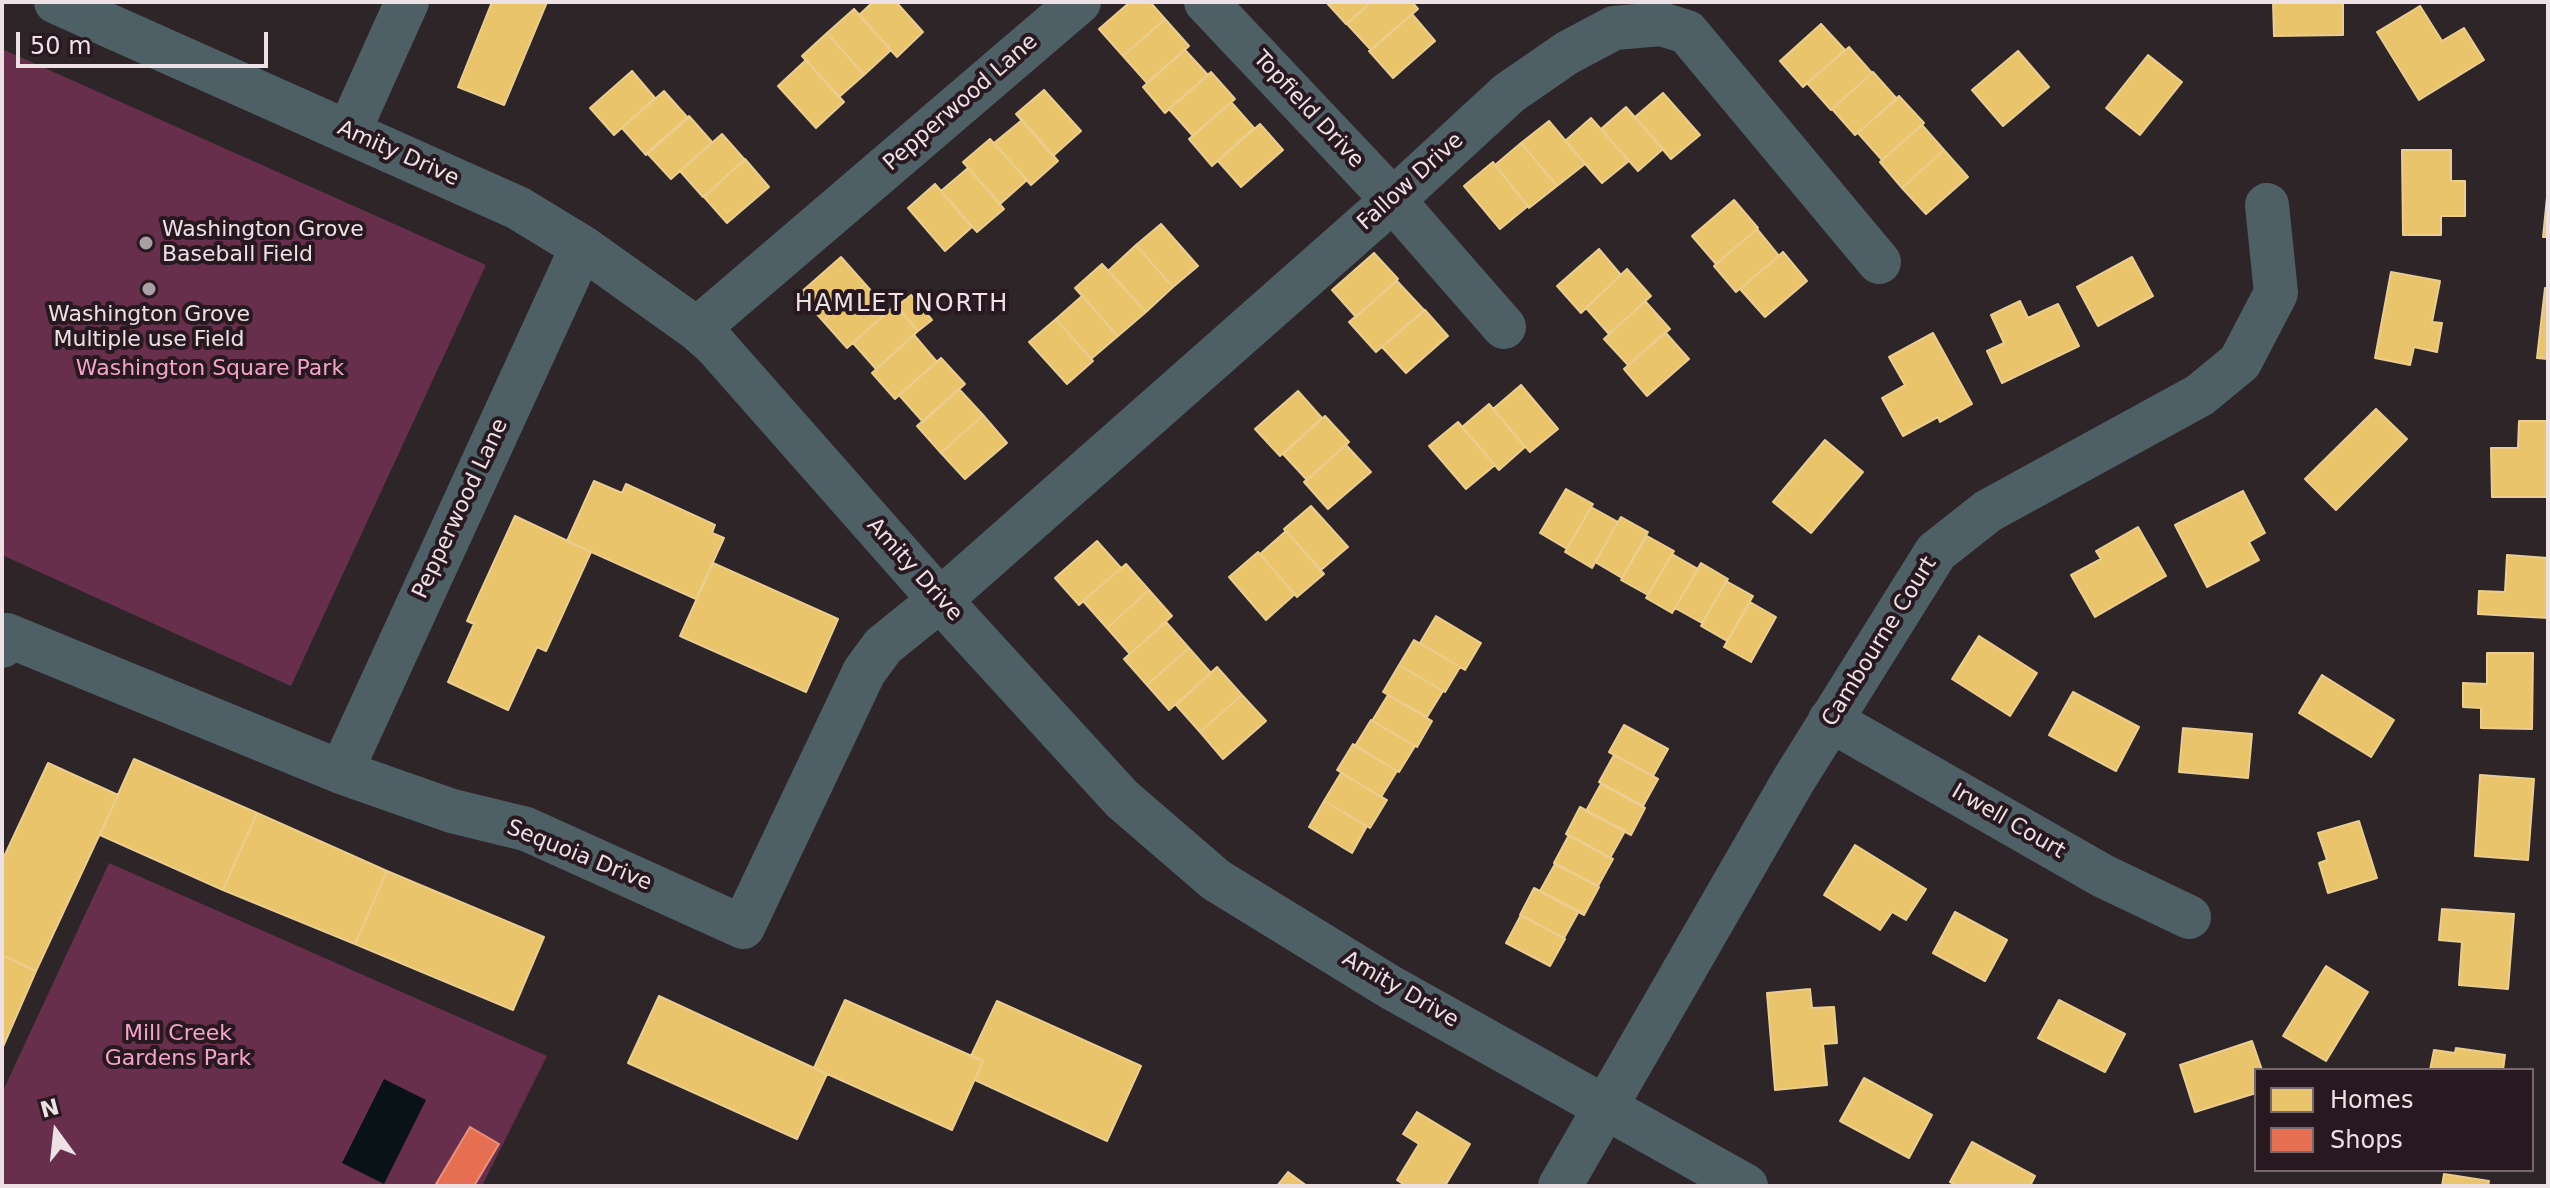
<!DOCTYPE html>
<style>
body{margin:0}
#map{position:relative;width:2550px;height:1188px;overflow:hidden;background:#2e2529;font-family:"DejaVu Sans",sans-serif}
canvas{display:block}
.frame{position:absolute;inset:0;border:4px solid #ede1e6;pointer-events:none}
.legend{position:absolute;left:2254px;top:1068px;width:280px;height:104px;box-sizing:border-box;background:#28181f;border:2px solid #77686f;margin:0;padding:10px 14px;list-style:none;font-size:24px;color:#ede1e6}
.legend li{display:flex;align-items:center;gap:16px;height:40px}
.legend b{width:40px;border:2px solid #77686f}
.north{position:absolute;left:16px;top:1092px;width:80px;height:80px;-webkit-text-stroke:6px #28181f;paint-order:stroke;rotate:345deg;font-size:22px;font-weight:700;line-height:32px;text-align:center;color:#ede1e6}
.north::after{content:'';display:block;margin:auto;width:28px;height:36px;background:#ede1e6;clip-path:polygon(50% 0,100% 100%,50% 72%,0 100%)}
.scale{position:absolute;left:16px;top:32px;width:252px;height:36px;box-sizing:border-box;border:4px solid #ede1e6;border-top:0;padding-left:10px;font-size:24px;line-height:28px;white-space:nowrap;color:#ede1e6;-webkit-text-stroke:6px #28181f;paint-order:stroke}
</style>
<div id="map">
<canvas width="2550" height="1188"></canvas>
<div class="frame"></div>
<ul class="legend">
<li><b style="height:22px;background:#e9c46a"></b>Homes</li>
<li><b style="height:22px;background:#e76f51"></b>Shops</li>
</ul>
<div class="north">N</div>
<div class="scale">50 m</div>
</div>
<script>
const ctx = document.querySelector('canvas').getContext('2d');
ctx.lineJoin = 'round';
function fill(path, color) {
  ctx.fillStyle = color;
  ctx.fill(path, 'evenodd');
}
function toPath(rows) {
  const path = new Path2D();
  for (const r of rows) {
    path.moveTo(r[0], r[1]);
    for (let i = 2; i < r.length; i += 2) path.lineTo(r[i], r[i + 1]);
  }
  return path;
}
function strokePath(path, color, width, dash) {
  ctx.strokeStyle = color;
  ctx.lineWidth = width;
  ctx.lineCap = dash ? 'butt' : 'round';
  ctx.setLineDash(dash || []);
  ctx.stroke(path);
}
function label(font, color, halo, rows, align = 'center') {
  ctx.font = font + ' "DejaVu Sans",sans-serif';
  ctx.lineWidth = 8;
  ctx.setLineDash([]);
  ctx.textBaseline = 'middle';
  ctx.strokeStyle = halo;
  ctx.fillStyle = color;
  for (const [text, x, y, turn = 0] of rows) {
    ctx.save();
    ctx.translate(x, y);
    ctx.rotate((+turn || 0) * Math.PI / 180);
    ctx.textAlign = isNaN(turn) ? turn : align;
    if (halo) ctx.strokeText(text, 0, 0);
    ctx.fillText(text, 0, 0);
    ctx.restore();
  }
}
fill(toPath([
 [2,49,486,265,291,686,2,555],
 [109,863,547,1056,482,1186,2,1186,2,1093]
]), '#672f4c');
fill(toPath([
 [384,1079,426,1100,384,1184,342,1163]
]), '#091217');
const homes = toPath([
 [492,2,547,2,504,105,458,87,492,2],
 [873,2,896,2,923,32,897,57,859,15,873,2],
 [1130,2,1150,2,1165,19,1123,56,1099,29,1130,2],
 [1326,2,1371,2,1346,24,1326,2],
 [1371,2,1412,2,1418,9,1371,50,1347,24,1371,2],
 [2273,2,2343,2,2343,35,2274,36,2273,2],
 [2420,6,2442,41,2464,28,2484,60,2419,100,2377,32,2420,6],
 [854,9,891,50,864,75,827,33,854,9],
 [1412,14,1435,41,1393,78,1369,51,1412,14],
 [1165,19,1189,46,1147,83,1123,56,1165,19],
 [1821,24,1845,50,1803,87,1780,61,1821,24],
 [827,33,864,75,839,97,802,56,827,33],
 [1849,47,1872,73,1831,110,1807,83,1849,47],
 [1185,50,1208,75,1165,113,1143,87,1185,50],
 [2018,51,2049,87,2003,126,1972,90,2018,51],
 [2148,55,2182,82,2140,135,2106,108,2148,55],
 [806,60,844,102,816,128,778,86,806,60],
 [632,71,655,98,614,135,590,108,632,71],
 [1211,72,1235,99,1193,136,1169,109,1211,72],
 [1873,72,1897,99,1855,135,1832,109,1873,72],
 [1044,90,1081,131,1053,156,1016,114,1044,90],
 [664,91,688,118,646,155,622,128,664,91],
 [1663,93,1700,135,1671,159,1635,117,1663,93],
 [1899,96,1924,123,1882,160,1858,133,1899,96],
 [1231,102,1254,128,1212,166,1189,139,1231,102],
 [1626,107,1663,149,1638,171,1601,129,1626,107],
 [689,116,712,142,671,179,647,153,689,116],
 [1591,118,1629,161,1602,183,1565,141,1591,118],
 [1022,120,1058,161,1031,185,994,143,1022,120],
 [1549,121,1585,164,1557,186,1521,143,1549,121],
 [1260,124,1283,150,1241,187,1218,161,1260,124],
 [1922,125,1944,150,1902,188,1880,162,1922,125],
 [722,134,745,160,703,197,680,171,722,134],
 [990,139,1027,180,1000,204,963,162,990,139],
 [1521,143,1557,186,1529,208,1495,165,1521,143],
 [1944,150,1968,177,1926,214,1902,188,1944,150],
 [2402,150,2451,150,2451,181,2465,181,2465,216,2441,216,2441,235,2403,235,2402,150],
 [745,159,769,187,727,223,704,197,745,159],
 [1493,162,1528,206,1500,229,1464,186,1493,162],
 [968,168,1004,209,977,232,941,191,968,168],
 [935,184,972,227,945,251,908,208,935,184],
 [2548,187,2548,237,2543,237,2548,187],
 [1734,200,1758,228,1716,264,1692,236,1734,200],
 [1161,224,1198,266,1173,287,1136,245,1161,224],
 [1757,229,1779,256,1736,292,1714,266,1757,229],
 [1136,245,1173,287,1146,312,1108,271,1136,245],
 [1599,249,1621,275,1581,313,1557,286,1599,249],
 [1783,252,1807,281,1765,317,1740,289,1783,252],
 [1374,253,1398,279,1356,317,1332,290,1374,253],
 [841,257,865,284,823,321,799,294,841,257],
 [2132,257,2153,296,2098,326,2077,287,2132,257],
 [1102,264,1146,312,1118,336,1075,288,1102,264],
 [1627,269,1651,296,1609,334,1586,308,1627,269],
 [2391,272,2440,281,2432,322,2442,323,2437,352,2414,347,2410,365,2375,358,2391,272],
 [1397,281,1424,310,1376,352,1349,322,1397,281],
 [865,284,889,311,847,348,823,321,865,284],
 [2545,288,2548,288,2548,359,2537,358,2545,288],
 [911,295,932,320,918,331,897,306,911,295],
 [1082,296,1118,336,1091,359,1056,319,1082,296],
 [1645,301,1670,329,1628,365,1604,339,1645,301],
 [2020,301,2028,318,2058,304,2079,346,2002,383,1987,351,2004,343,1991,315,2020,301],
 [895,305,918,331,876,369,853,343,895,305],
 [1425,310,1448,336,1406,373,1382,347,1425,310],
 [1056,319,1093,361,1067,384,1029,342,1056,319],
 [1665,332,1689,359,1647,396,1624,369,1665,332],
 [1933,333,1972,404,1940,422,1938,417,1903,436,1882,398,1905,385,1889,357,1933,333],
 [914,335,937,362,895,399,872,373,914,335],
 [941,358,965,384,923,422,899,395,941,358],
 [1521,385,1558,429,1530,452,1493,409,1521,385],
 [959,389,983,415,941,453,917,426,959,389],
 [1298,391,1322,418,1280,456,1255,429,1298,391],
 [1489,404,1525,447,1499,470,1462,427,1489,404],
 [2376,409,2407,439,2336,510,2305,479,2376,409],
 [983,415,1007,443,965,479,941,453,983,415],
 [1325,416,1349,442,1307,480,1283,454,1325,416],
 [2519,421,2548,421,2548,497,2492,497,2491,448,2518,448,2519,421],
 [1458,422,1495,465,1466,489,1429,446,1458,422],
 [1825,440,1863,472,1811,533,1773,502,1825,440],
 [1346,445,1371,472,1328,509,1304,482,1346,445],
 [594,481,622,493,626,484,715,525,712,533,724,538,696,599,567,541,594,481],
 [1566,489,1593,504,1567,549,1540,533,1566,489],
 [2243,491,2265,533,2249,542,2259,560,2207,587,2175,525,2243,491],
 [1311,506,1348,547,1321,570,1284,529,1311,506],
 [1591,507,1618,522,1592,568,1565,552,1591,507],
 [515,516,591,552,546,651,537,647,508,710,448,682,474,624,467,621,515,516],
 [1621,517,1648,532,1622,578,1595,562,1621,517],
 [2138,527,2166,576,2095,617,2071,575,2101,559,2096,551,2138,527],
 [1286,531,1324,574,1297,597,1260,554,1286,531],
 [1647,536,1674,551,1648,595,1621,580,1647,536],
 [1097,541,1121,568,1079,605,1055,578,1097,541],
 [1258,552,1295,594,1266,620,1229,577,1258,552],
 [1672,554,1698,569,1672,613,1646,598,1672,554],
 [2507,555,2548,558,2548,618,2478,614,2479,591,2505,592,2507,555],
 [713,563,838,619,806,692,680,636,713,563],
 [1701,563,1728,579,1702,623,1675,608,1701,563],
 [1126,564,1149,590,1107,628,1083,601,1126,564],
 [1726,581,1753,596,1727,641,1701,626,1726,581],
 [1149,590,1172,616,1130,654,1107,628,1149,590],
 [1750,602,1776,617,1751,662,1724,647,1750,602],
 [1436,616,1481,643,1465,670,1420,643,1436,616],
 [1166,622,1189,648,1147,685,1124,659,1166,622],
 [1979,636,2037,673,2010,716,1952,679,1979,636],
 [1414,640,1460,667,1445,692,1399,665,1414,640],
 [1189,648,1211,673,1169,710,1147,685,1189,648],
 [2487,653,2533,653,2532,729,2481,728,2481,708,2463,707,2463,683,2487,684,2487,653],
 [1399,665,1443,691,1427,717,1383,692,1399,665],
 [1217,667,1242,695,1200,732,1176,705,1217,667],
 [2322,675,2394,720,2371,757,2299,713,2322,675],
 [2073,692,2139,727,2116,771,2049,735,2073,692],
 [1242,695,1266,721,1223,759,1200,732,1242,695],
 [1388,695,1432,721,1417,747,1372,721,1388,695],
 [1371,720,1415,746,1399,772,1355,746,1371,720],
 [1624,725,1668,749,1653,776,1609,752,1624,725],
 [2183,728,2252,734,2248,778,2179,772,2183,728],
 [1353,744,1397,771,1381,797,1337,770,1353,744],
 [1614,755,1658,779,1643,806,1599,782,1614,755],
 [134,759,257,813,223,890,100,835,134,759],
 [48,763,118,795,36,971,2,955,2,861,48,763],
 [1341,773,1387,800,1370,828,1324,801,1341,773],
 [2480,775,2534,779,2528,860,2475,856,2480,775],
 [1601,784,1645,808,1631,835,1586,811,1601,784],
 [1324,801,1367,826,1352,853,1309,827,1324,801],
 [1580,807,1625,831,1610,858,1566,834,1580,807],
 [257,813,387,871,355,944,223,890,257,813],
 [2359,821,2377,878,2328,893,2319,863,2327,860,2318,833,2359,821],
 [1569,835,1613,859,1598,886,1554,863,1569,835],
 [1855,845,1926,889,1906,920,1892,912,1880,930,1824,895,1855,845],
 [1555,864,1599,887,1584,915,1540,891,1555,864],
 [387,871,544,937,513,1010,355,944,387,871],
 [1534,888,1579,911,1564,938,1520,915,1534,888],
 [2442,909,2514,914,2508,989,2459,985,2462,942,2439,940,2442,909],
 [1955,912,2007,940,1985,981,1933,953,1955,912],
 [1521,915,1565,939,1550,966,1506,943,1521,915],
 [2,955,36,971,2,1049,2,955],
 [2326,966,2368,992,2326,1061,2283,1036,2326,966],
 [1810,989,1812,1008,1834,1007,1837,1043,1823,1044,1827,1085,1775,1090,1767,993,1810,989],
 [659,996,827,1074,797,1139,628,1063,659,996],
 [845,1000,983,1061,952,1130,814,1068,845,1000],
 [2059,1000,2125,1034,2105,1072,2038,1038,2059,1000],
 [997,1001,1141,1066,1107,1141,975,1080,983,1061,971,1056,997,1001],
 [2252,1041,2262,1070,2256,1070,2256,1093,2195,1112,2180,1065,2252,1041],
 [2456,1048,2505,1055,2503,1070,2430,1070,2434,1050,2455,1053,2456,1048],
 [1864,1078,1932,1115,1909,1158,1840,1121,1864,1078],
 [1417,1112,1470,1144,1445,1186,1406,1186,1397,1180,1419,1144,1403,1134,1417,1112],
 [1972,1142,2035,1176,2030,1186,1958,1186,1950,1182,1972,1142],
 [1288,1172,1307,1186,1277,1186,1288,1172],
 [2444,1174,2489,1181,2488,1186,2442,1186,2444,1174]
]);
fill(homes, '#e9c46a');
strokePath(homes, '#eacd8f', 2);
const shops = toPath([
 [470,1127,499,1144,474,1186,441,1186,436,1184,470,1127]
]);
fill(shops, '#e76f51');
strokePath(shops, '#e9917e', 2);
strokePath(toPath([
 [56,2,518,208,582,247,697,329,715,345,940,600,1122,799,1216,880,1390,987,1746,1186],
 [1206,2,1393,200,1504,327],
 [349,131,407,2],
 [697,329,1079,2],
 [2,646,7,635,341,772,452,811,526,829,743,927,864,672,883,646,940,600,1393,200,1509,93,1567,53,1614,28,1661,24,1687,32,1879,262],
 [1830,720,2103,876,2189,917],
 [341,772,582,247],
 [1560,1186,1793,781,1936,552,1988,511,2200,395,2240,362,2276,293,2267,205]
]), '#4e6066', 44);
for (const [x, y, r, color] of [
 [146,243,8,"#aa9fa4"],
 [149,289,8,"#aa9fa4"]
]) {
  const dot = new Path2D();
  dot.arc(x, y, r, 0, 2 * Math.PI);
  ctx.fillStyle = color;
  ctx.fill(dot);
  strokePath(dot, '#28181f', 3);
}
label('22px', '#ede1e6', '#28181f', [
 ["Pepperwood Lane",961,103,-41],
 ["Topfield Drive",1308,110,47],
 ["Amity Drive",398,154,24],
 ["Fallow Drive",1411,182,-42],
 ["Pepperwood Lane",461,509,-65],
 ["Amity Drive",914,570,48],
 ["Cambourne Court",1880,642,-58],
 ["Irwell Court",2008,822,30],
 ["Sequoia Drive",579,856,22],
 ["Amity Drive",1400,990,30]
]);
label('22px', '#ede1e6', '#28181f', [
 ["Washington Grove",162,230],
 ["Baseball Field",162,255],
 ["Washington Grove",149,315,"center"],
 ["Multiple use Field",149,340,"center"]
], 'left');
label('22px', '#f5a3c9', '#28181f', [
 ["Washington Square Park",210,369],
 ["Mill Creek",178,1034],
 ["Gardens Park",178,1059]
]);
ctx.letterSpacing = '2px';
label('24px', '#ede1e6', '#28181f', [
 ["HAMLET NORTH",902,305]
]);
ctx.letterSpacing = '0px';
</script>
